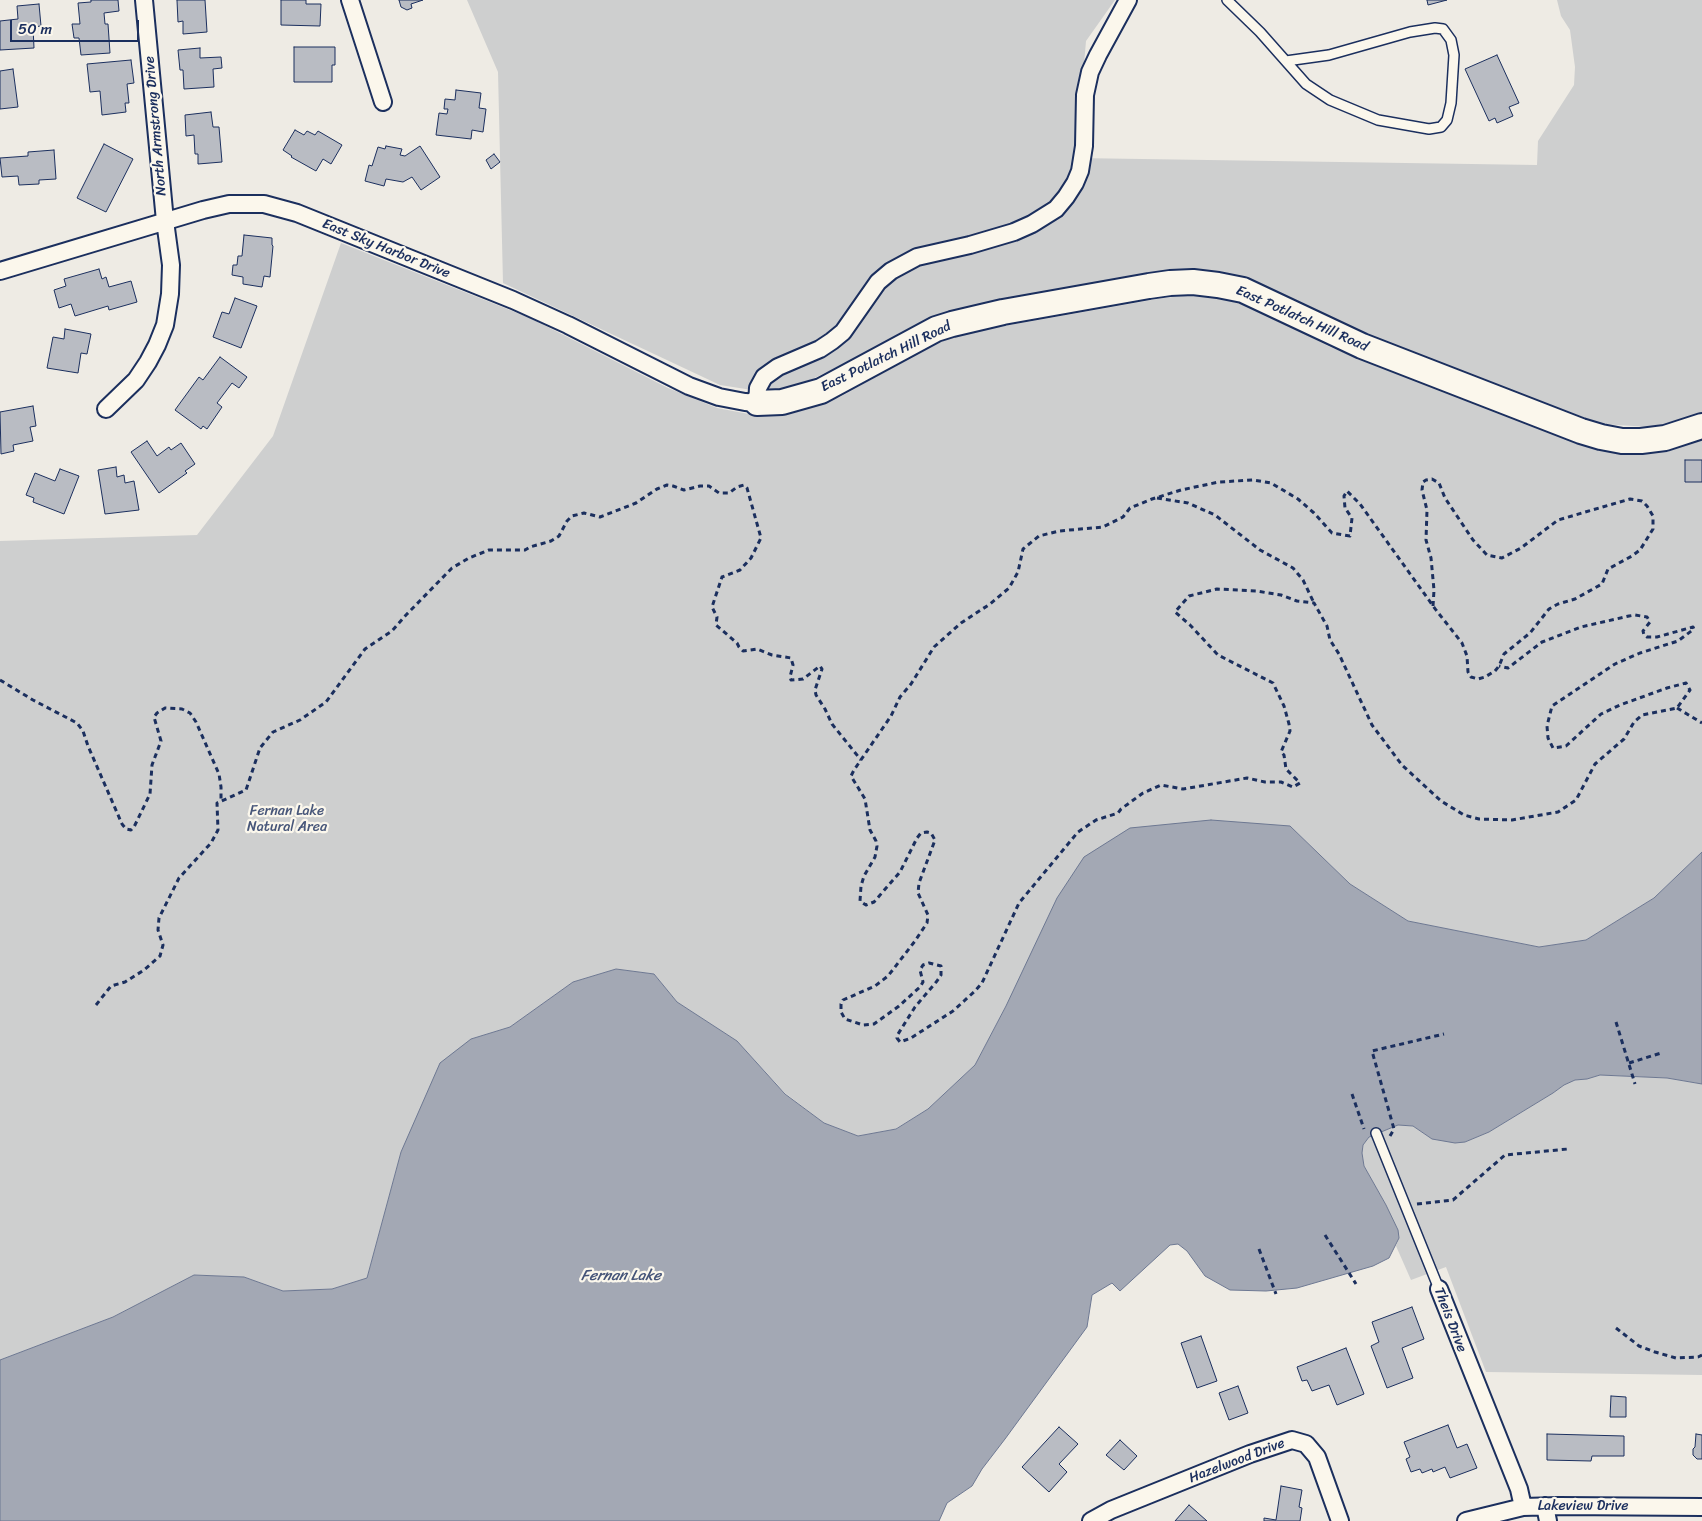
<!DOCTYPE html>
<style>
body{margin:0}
#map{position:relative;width:1702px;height:1521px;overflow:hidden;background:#eeebe4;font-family:Sriracha,sans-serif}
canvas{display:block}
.scale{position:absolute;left:10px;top:20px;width:129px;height:22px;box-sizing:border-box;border:2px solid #1b2f5e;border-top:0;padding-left:6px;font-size:15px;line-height:18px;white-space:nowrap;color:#1b2f5e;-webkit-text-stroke:4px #fbf7ec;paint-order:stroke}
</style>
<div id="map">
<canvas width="1702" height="1521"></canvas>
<div class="scale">50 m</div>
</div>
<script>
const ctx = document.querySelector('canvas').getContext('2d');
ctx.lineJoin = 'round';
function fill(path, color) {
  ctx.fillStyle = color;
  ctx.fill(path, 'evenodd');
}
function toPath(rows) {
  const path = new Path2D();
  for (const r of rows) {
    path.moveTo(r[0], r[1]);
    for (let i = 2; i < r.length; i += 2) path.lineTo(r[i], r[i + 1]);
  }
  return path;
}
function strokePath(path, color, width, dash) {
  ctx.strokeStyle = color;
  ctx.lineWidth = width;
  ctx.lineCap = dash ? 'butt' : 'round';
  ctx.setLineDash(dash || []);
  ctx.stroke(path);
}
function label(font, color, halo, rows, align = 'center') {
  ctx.font = font + ' Sriracha,sans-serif';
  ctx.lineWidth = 4.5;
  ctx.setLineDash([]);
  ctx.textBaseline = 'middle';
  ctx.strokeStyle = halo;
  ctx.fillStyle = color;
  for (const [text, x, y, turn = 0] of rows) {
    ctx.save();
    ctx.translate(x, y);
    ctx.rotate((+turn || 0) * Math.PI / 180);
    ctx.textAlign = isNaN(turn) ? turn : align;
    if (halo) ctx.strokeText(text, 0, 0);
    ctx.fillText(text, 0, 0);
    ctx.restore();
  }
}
fill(toPath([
 [467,0,1115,0,1086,41,1076,158,1537,165,1538,141,1574,85,1575,67,1570,30,1561,16,1557,0,1702,0,1702,412,1697,415,1650,427,1601,424,1366,335,1253,282,1215,271,1168,270,943,316,804,383,765,392,720,385,503,283,498,72],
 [341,243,530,318,668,388,717,408,754,415,788,413,840,397,928,348,959,334,1163,298,1204,294,1243,302,1330,347,1582,444,1609,450,1656,451,1702,439,1702,852,1654,898,1586,940,1539,947,1408,921,1350,884,1290,826,1006,1006,975,1065,928,1109,895,1129,858,1136,824,1123,785,1093,737,1041,677,1002,654,974,616,969,573,982,510,1027,471,1039,401,1152,367,1278,332,1289,283,1291,244,1277,194,1275,113,1317,0,1360,0,541,197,535,273,436],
 [1600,1075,1667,1078,1702,1084,1702,1375,1486,1372,1446,1267,1411,1280,1396,1246,1399,1238,1397,1230,1386,1205,1364,1166,1362,1153,1363,1145,1369,1137,1398,1125,1413,1126,1432,1139,1465,1142,1489,1132,1553,1093,1564,1085,1575,1080,1587,1079]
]), '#cecfcf');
const water = toPath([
 [1211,820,1290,826,1350,884,1408,921,1539,947,1586,940,1654,898,1702,852,1702,1084,1667,1078,1600,1075,1587,1079,1575,1080,1564,1085,1553,1093,1489,1132,1465,1142,1455,1143,1432,1139,1413,1126,1398,1125,1369,1137,1363,1145,1362,1153,1364,1166,1386,1205,1398,1230,1399,1238,1389,1258,1373,1266,1297,1288,1266,1291,1230,1290,1205,1276,1187,1251,1178,1244,1170,1245,1120,1291,1112,1283,1092,1295,1087,1327,1005,1439,982,1469,972,1486,947,1503,939,1521,0,1521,0,1360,113,1317,194,1275,244,1277,283,1291,332,1289,367,1278,401,1152,440,1063,471,1039,510,1027,573,982,616,969,654,974,677,1002,737,1041,785,1094,824,1123,858,1136,896,1129,928,1109,975,1065,1006,1006,1057,898,1084,857,1130,828,1211,820]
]);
fill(water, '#a3a8b4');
strokePath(water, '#6d7892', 1);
const building = toPath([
 [91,0,118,0,119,11,104,13,105,24,108,24,110,53,81,55,79,38,74,38,72,24,80,24,78,3,91,2,91,0],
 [177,0,205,0,207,32,183,34,183,21,178,22,177,0],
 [281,0,306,0,306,4,321,4,320,26,281,25,281,0],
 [399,0,423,0,411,4,412,8,407,10,401,7,399,0],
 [1427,0,1447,0,1428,5,1427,0],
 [39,4,41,26,33,27,34,48,0,50,0,21,18,19,17,6,39,4],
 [294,47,335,47,335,65,332,65,332,82,294,82,294,47],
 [200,48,200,58,221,57,222,68,213,69,214,87,184,89,183,70,180,70,178,50,200,48],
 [1497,55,1519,103,1509,107,1513,116,1497,123,1495,118,1489,121,1465,69,1497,55],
 [131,60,134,83,127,84,129,103,125,103,126,112,102,115,100,91,90,92,87,64,131,60],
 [13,69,18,107,0,109,0,71,13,69],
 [456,90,481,93,479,108,486,109,483,132,472,130,471,139,436,135,439,113,447,114,448,109,444,109,445,99,455,100,456,90],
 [211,112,213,127,219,127,222,162,198,164,198,154,195,154,194,135,186,136,185,115,211,112],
 [295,130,304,135,307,131,315,135,318,131,342,145,331,164,323,159,316,171,291,157,292,156,283,150,295,130],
 [104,144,133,159,106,212,77,198,104,144],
 [386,146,402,149,400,155,405,156,420,146,440,177,421,190,412,177,403,182,386,179,384,186,365,181,369,165,372,166,378,147,385,149,386,146],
 [54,150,56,179,39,180,39,184,19,185,18,176,2,177,0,158,28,156,28,152,54,150],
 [494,154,500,162,491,169,486,160,494,154],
 [244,235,272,238,272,245,273,246,270,277,264,276,262,287,243,284,243,277,232,275,233,265,237,265,238,256,242,256,244,235],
 [99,269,102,279,106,277,109,287,131,281,137,302,109,310,108,306,75,316,71,304,59,308,54,290,66,286,64,279,99,269],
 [235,298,257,306,241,348,213,337,222,312,229,314,235,298],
 [65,329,91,334,87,354,81,353,78,373,47,368,53,337,64,339,65,329],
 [220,357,247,377,239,388,232,383,217,403,222,407,207,429,203,426,201,429,175,410,199,377,203,380,220,357],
 [33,406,36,426,30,427,33,441,13,445,14,451,1,454,0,412,33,406],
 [147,441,157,456,169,447,171,450,181,443,195,464,185,471,187,473,159,493,131,452,147,441],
 [1685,460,1702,460,1702,482,1685,482,1685,460],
 [116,467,117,477,124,475,125,483,134,481,139,510,105,514,98,470,116,467],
 [60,469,79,476,64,514,33,502,34,498,26,495,35,473,55,481,60,469],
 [1412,1307,1424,1339,1402,1348,1413,1378,1387,1388,1371,1346,1379,1342,1372,1322,1412,1307],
 [1201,1336,1217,1381,1197,1388,1181,1343,1201,1336],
 [1346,1348,1364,1394,1337,1405,1329,1385,1312,1391,1307,1380,1302,1381,1297,1367,1346,1348],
 [1238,1386,1248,1413,1229,1420,1219,1393,1238,1386],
 [1611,1396,1626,1397,1626,1417,1610,1417,1611,1396],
 [1448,1425,1457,1448,1467,1444,1477,1468,1450,1478,1445,1467,1433,1472,1432,1469,1422,1473,1420,1469,1411,1472,1406,1459,1410,1457,1404,1442,1448,1425],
 [1059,1427,1078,1444,1059,1464,1067,1472,1049,1492,1022,1467,1059,1427],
 [1547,1434,1624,1436,1624,1456,1592,1456,1591,1461,1547,1460,1547,1434],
 [1696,1434,1702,1435,1702,1459,1697,1459,1693,1455,1693,1449,1695,1447,1696,1434],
 [1120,1440,1137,1456,1124,1470,1106,1455,1120,1440],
 [1281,1486,1302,1490,1299,1507,1302,1508,1300,1521,1264,1521,1264,1518,1276,1520,1281,1486],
 [1189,1505,1207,1521,1175,1521,1189,1505]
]);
fill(building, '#b9bcc3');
strokePath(building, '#1b2f5e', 1);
const lane = toPath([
 [1227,0,1260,32,1306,84,1330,100,1378,120,1429,129,1441,127,1447,120,1451,103,1454,55,1451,40,1443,29,1435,28,1410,32,1329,55,1286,61],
 [1376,1133,1439,1289]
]);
const street = toPath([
 [350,0,383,102],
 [0,271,203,210,229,204,264,204,297,213,513,300,568,325,689,386,719,397,745,402,757,403,758,388,764,377,778,367,820,349,832,341,843,332,878,282,891,271,917,257,970,245,1014,232,1032,224,1056,209,1066,197,1075,183,1080,171,1084,146,1085,95,1090,72,1098,55,1128,0],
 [106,409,136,380,148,362,157,345,165,325,170,294,171,265,165,221,144,0],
 [1439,1289,1519,1489,1523,1507],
 [1545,1506,1548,1521],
 [1091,1521,1111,1510,1250,1454,1292,1440,1306,1444,1317,1457,1340,1521],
 [1466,1521,1523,1507,1559,1506,1702,1507]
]);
const secondary = toPath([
 [757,403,782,402,821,391,936,329,952,324,1003,312,1149,286,1170,283,1193,282,1218,285,1243,290,1362,346,1581,431,1601,437,1622,441,1641,441,1665,438,1702,426]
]);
strokePath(lane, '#1b2f5e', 12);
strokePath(street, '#1b2f5e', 20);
strokePath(secondary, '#1b2f5e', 28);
strokePath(toPath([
 [1157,498,1188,503,1215,515,1260,550,1293,568,1303,580,1314,603],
 [1433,606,1434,590,1431,558,1426,540,1427,510,1422,490,1423,482,1426,480,1432,479,1439,483,1445,498,1473,540,1487,555,1502,558,1521,548,1558,520,1630,499,1642,501,1647,506,1653,516,1653,529,1640,550,1632,556,1608,569,1602,584,1575,599,1558,604,1549,609,1530,633,1504,654,1499,666,1495,671,1485,677,1478,679,1471,677,1468,672,1467,656,1462,643,1436,610,1360,504,1347,491,1344,496,1345,508,1352,518,1350,536,1332,533,1314,513,1298,499,1271,483,1253,480,1219,482,1181,490,1152,499,1130,508,1123,517,1103,527,1059,531,1039,536,1023,549,1018,572,1009,588,990,604,961,623,934,647,911,684,900,697,891,716,854,770,851,776,865,799,870,830,876,841,877,846,875,857,864,876,861,886,860,901,866,905,874,902,900,872,917,838,921,833,927,832,931,833,935,840,919,883,918,893,928,915,927,923,915,941,888,976,875,986,843,1000,841,1004,841,1012,845,1019,863,1025,874,1024,899,1006,920,987,923,982,920,970,923,965,929,963,941,966,941,975,937,981,915,1007,898,1034,897,1038,900,1042,911,1038,953,1011,975,991,982,983,1019,903,1078,832,1096,820,1118,813,1121,809,1143,793,1161,785,1183,789,1247,778,1265,782,1281,782,1293,787,1300,783,1286,769,1284,755,1281,752,1290,731,1289,724,1284,706,1273,683,1218,655,1190,625,1175,612,1189,596,1217,589,1256,591,1281,595,1297,601,1314,603,1327,626,1330,640,1339,654,1372,725,1402,765,1441,801,1464,815,1479,819,1512,820,1558,812,1576,800,1595,764,1624,739,1634,722,1642,715,1677,708,1690,690,1686,683,1667,688,1620,705,1601,714,1566,746,1553,748,1548,738,1547,726,1552,706,1615,664,1640,653,1678,641,1694,629,1693,627,1657,637,1647,637,1644,635,1643,631,1650,622,1647,617,1635,615,1629,616,1581,627,1542,642,1508,668,1499,666],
 [0,680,33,700,77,723,83,731,88,746,122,824,126,829,131,830,134,827,150,794,152,765,161,741,154,717,157,713,165,708,182,709,190,713,196,722,219,774,221,787,221,801],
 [1677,708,1702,723],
 [96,1005,111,986,125,982,144,970,160,956,163,945,158,930,159,918,179,878,211,843,218,830,217,803,246,790,260,748,273,732,300,720,326,702,365,649,392,631,406,615,452,568,469,558,489,550,525,550,530,547,551,541,559,536,567,521,572,516,584,513,600,517,636,503,657,489,667,485,673,486,684,490,700,486,709,486,719,493,729,493,737,487,744,485,747,488,761,538,751,558,740,570,722,577,712,607,717,617,716,625,737,643,739,647,743,651,757,649,772,655,791,658,793,665,790,677,791,680,803,679,820,666,822,669,815,690,816,695,825,709,832,724,861,760],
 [1616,1022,1635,1084],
 [1629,1063,1661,1053],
 [1352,1094,1364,1129],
 [1390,1136,1394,1129,1372,1051,1444,1034],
 [1417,1204,1453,1200,1505,1155,1568,1149],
 [1325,1235,1356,1284],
 [1259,1249,1276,1294],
 [1616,1328,1639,1346,1655,1352,1676,1358,1698,1357,1702,1355]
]), '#1b2f5e', 3, [5, 4]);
strokePath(lane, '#fbf7ec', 9);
strokePath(street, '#fbf7ec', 16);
strokePath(secondary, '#fbf7ec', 24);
label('14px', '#1b2f5e', '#fbf7ec', [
 ["North Armstrong Drive",156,126,-95],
 ["East Sky Harbor Drive",386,249,22],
 ["East Potlatch Hill Road",1302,319,24],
 ["East Potlatch Hill Road",886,357,-26],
 ["Theis Drive",1450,1320,69],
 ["Hazelwood Drive",1237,1461,-21],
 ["Lakeview Drive",1583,1506]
]);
label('14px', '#48577a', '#fbf7ec', [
 ["Fernan Lake",287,811],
 ["Natural Area",287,827]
]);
label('italic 15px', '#445378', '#fbf7ec', [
 ["Fernan Lake",621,1276]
]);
</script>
